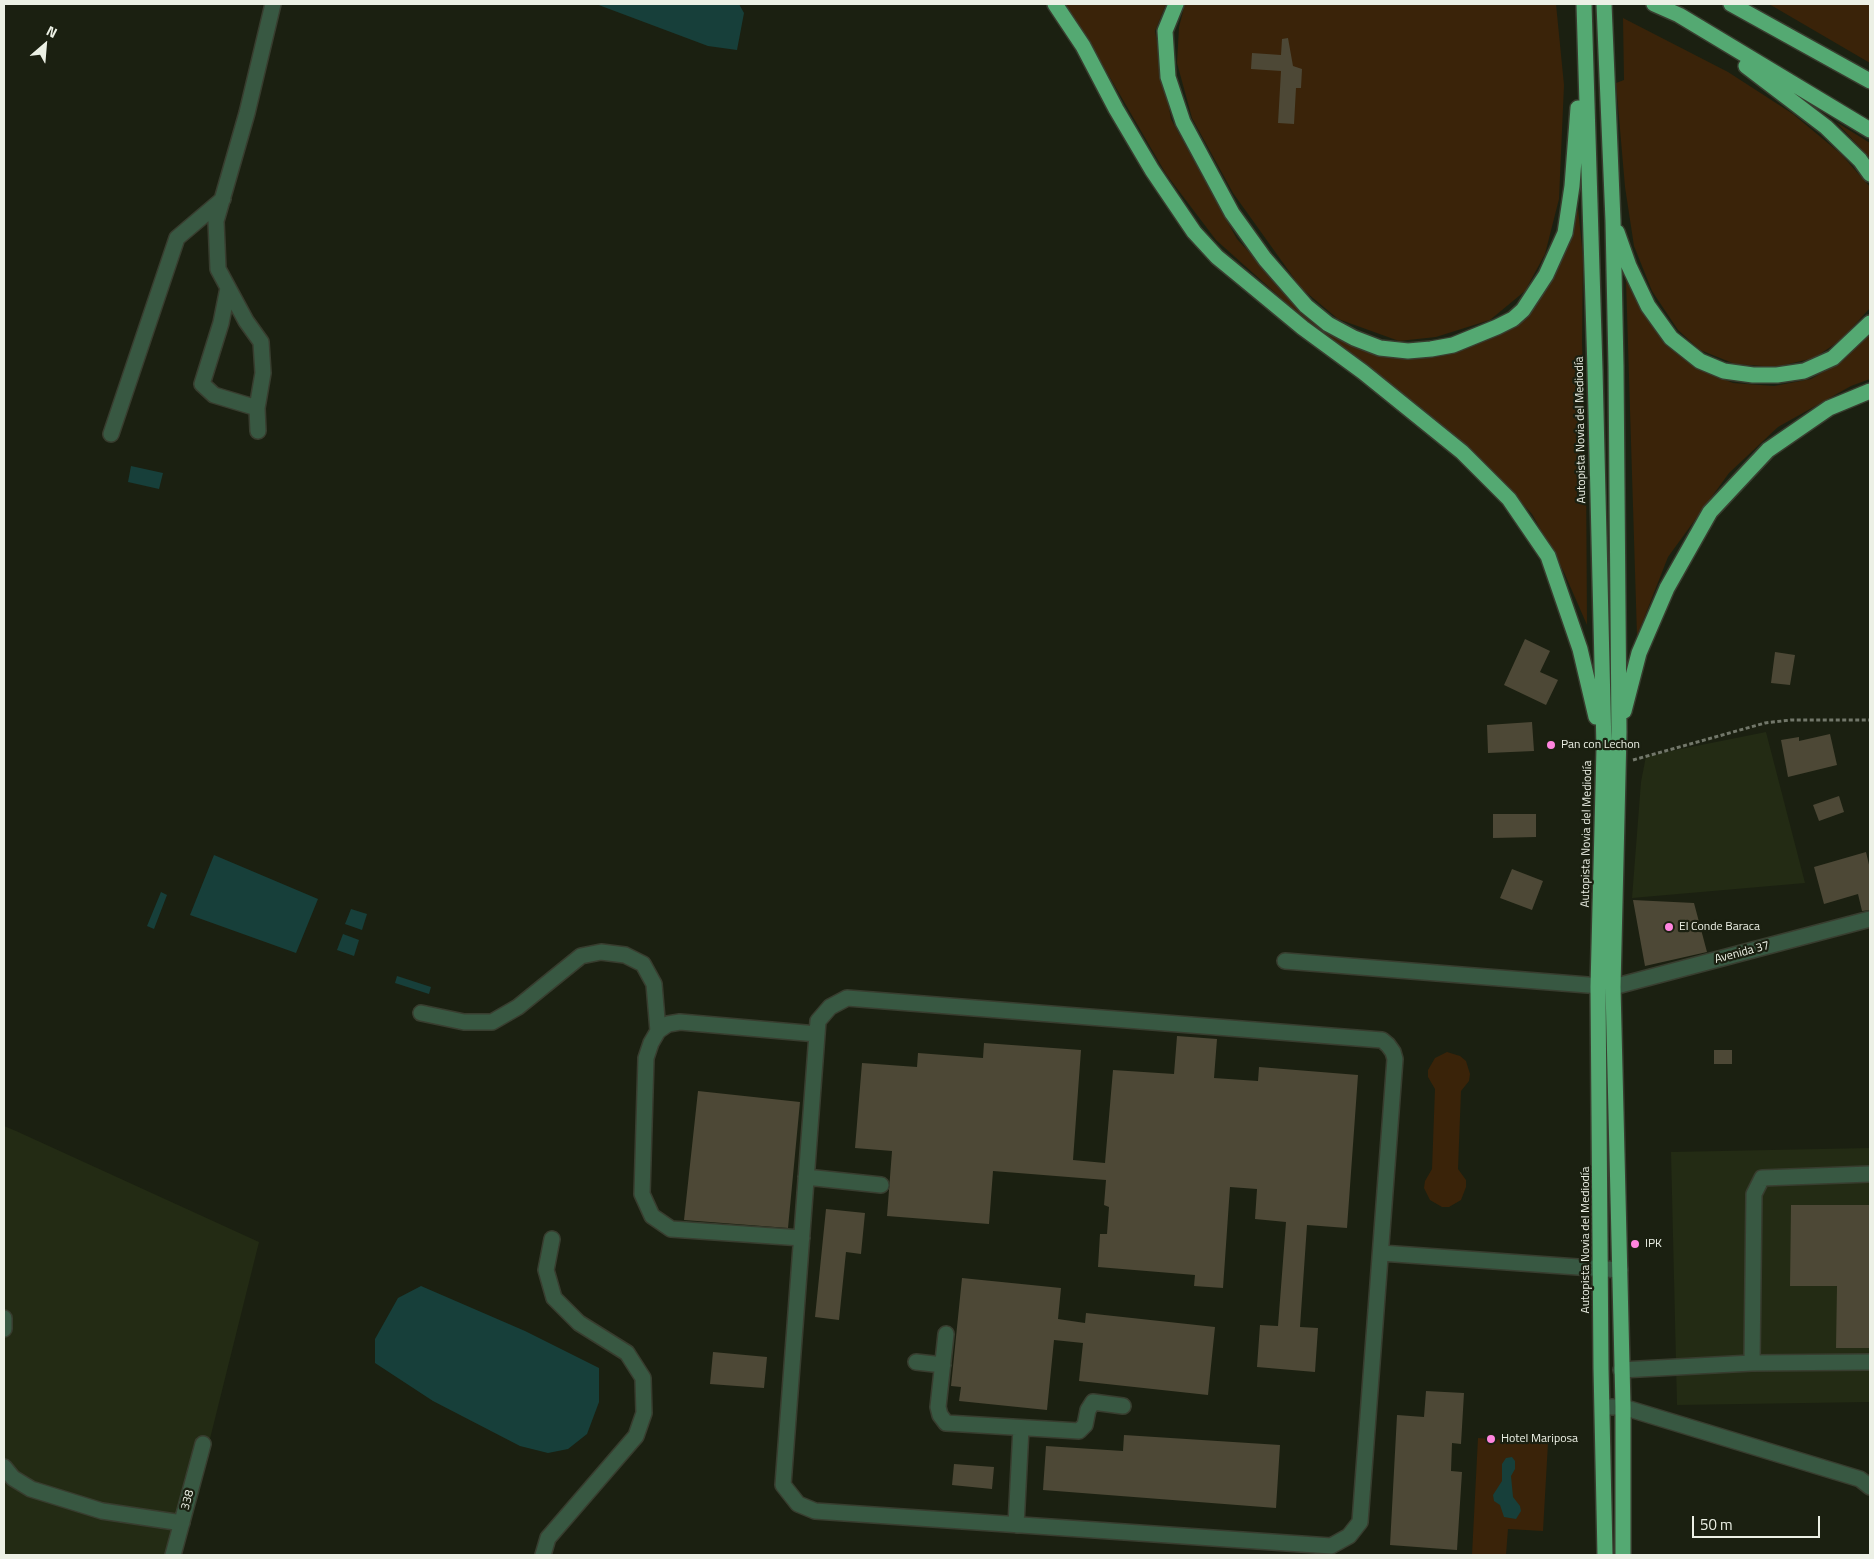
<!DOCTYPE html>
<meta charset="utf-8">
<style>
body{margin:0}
#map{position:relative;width:1874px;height:1559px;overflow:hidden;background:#1b2011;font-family:"Titillium Web",sans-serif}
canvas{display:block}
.frame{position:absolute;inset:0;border:5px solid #ecf0e5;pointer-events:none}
.north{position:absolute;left:20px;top:20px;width:50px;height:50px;-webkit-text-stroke:4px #1b2011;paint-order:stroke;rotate:27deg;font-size:14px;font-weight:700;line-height:20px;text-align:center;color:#ecf0e5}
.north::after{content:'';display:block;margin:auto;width:18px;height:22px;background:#ecf0e5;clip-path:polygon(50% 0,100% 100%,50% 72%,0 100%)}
.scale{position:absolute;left:1692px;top:1516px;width:128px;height:22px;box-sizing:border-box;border:2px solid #ecf0e5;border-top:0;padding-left:6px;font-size:15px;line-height:18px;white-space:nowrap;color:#ecf0e5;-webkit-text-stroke:4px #1b2011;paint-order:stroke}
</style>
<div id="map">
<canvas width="1874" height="1559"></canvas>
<div class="frame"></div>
<div class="north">N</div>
<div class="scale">50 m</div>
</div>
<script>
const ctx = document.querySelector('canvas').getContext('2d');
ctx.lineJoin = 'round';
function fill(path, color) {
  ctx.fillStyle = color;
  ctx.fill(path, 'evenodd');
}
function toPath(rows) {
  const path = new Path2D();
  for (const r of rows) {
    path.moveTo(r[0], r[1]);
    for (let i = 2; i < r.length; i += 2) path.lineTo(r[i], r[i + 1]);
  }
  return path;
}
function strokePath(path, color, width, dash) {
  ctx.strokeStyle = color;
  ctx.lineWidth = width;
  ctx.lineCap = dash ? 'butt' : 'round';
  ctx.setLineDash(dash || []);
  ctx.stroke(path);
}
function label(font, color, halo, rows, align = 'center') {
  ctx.font = font + ' "Titillium Web",sans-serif';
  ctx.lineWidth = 4.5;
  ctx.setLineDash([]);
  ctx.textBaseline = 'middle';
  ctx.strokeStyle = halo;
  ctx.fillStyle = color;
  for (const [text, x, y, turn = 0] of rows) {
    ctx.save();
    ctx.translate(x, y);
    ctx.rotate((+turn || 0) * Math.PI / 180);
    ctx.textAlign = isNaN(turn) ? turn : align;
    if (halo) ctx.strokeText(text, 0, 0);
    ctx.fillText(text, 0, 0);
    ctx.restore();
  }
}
fill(toPath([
 [1766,732,1805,883,1632,898,1641,782,1646,756],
 [4,1126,16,1131,259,1242,181,1555,4,1555],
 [1870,1148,1870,1402,1677,1405,1671,1152]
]), '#232b14');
fill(toPath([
 [1061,4,1166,4,1155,31,1171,119,1237,239,1273,278,1317,320,1411,357,1534,307,1555,276,1578,208,1583,257,1582,343,1586,462,1587,625,1563,570,1532,514,1478,456,1423,409,1310,324,1216,240,1166,174,1094,50],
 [1185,4,1556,4,1564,85,1559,199,1545,254,1525,291,1490,320,1436,337,1399,341,1338,319,1301,288,1233,193,1192,118,1177,63,1179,27],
 [1769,4,1870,4,1870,63],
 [1623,18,1728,72,1793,114,1841,154,1870,187,1870,308,1841,340,1814,358,1776,367,1735,364,1700,350,1678,330,1652,291,1634,246,1625,187,1616,83,1624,80],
 [1836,122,1870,143,1870,158],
 [1626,280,1665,343,1701,370,1733,383,1774,386,1811,379,1844,360,1870,333,1870,379,1851,386,1778,427,1729,473,1668,557,1637,636],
 [1447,1052,1460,1056,1466,1061,1470,1074,1469,1081,1461,1091,1458,1169,1466,1180,1466,1187,1461,1200,1449,1207,1442,1207,1430,1200,1424,1188,1425,1181,1432,1169,1435,1089,1428,1077,1428,1070,1435,1058],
 [1478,1438,1548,1443,1543,1531,1508,1529,1506,1555,1472,1555]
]), '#3a2309');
fill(toPath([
 [596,4,739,4,744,13,737,50,708,46],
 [131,466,163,473,159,489,128,482],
 [214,855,318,899,296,953,190,915],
 [161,892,167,895,154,929,147,926],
 [351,909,367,914,362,930,345,924],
 [343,934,359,940,354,956,337,950],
 [397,976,431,987,429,994,395,983],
 [421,1286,525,1331,599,1368,599,1402,587,1434,568,1449,548,1453,520,1446,433,1401,375,1363,375,1339,398,1298],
 [1512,1457,1515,1461,1515,1469,1511,1476,1513,1497,1520,1506,1521,1511,1516,1519,1504,1517,1500,1505,1494,1501,1493,1495,1502,1481,1502,1464,1506,1458]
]), '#173f3a');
fill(toPath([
 [1288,38,1293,66,1302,69,1301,88,1296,88,1294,124,1278,123,1281,71,1251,69,1252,53,1281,55,1282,39],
 [1525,639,1550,651,1540,672,1558,680,1546,705,1504,685],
 [1775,652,1795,655,1790,685,1771,683],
 [1532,722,1534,751,1488,753,1487,725],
 [1830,734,1837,765,1788,777,1781,740,1799,737,1799,741],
 [1839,796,1844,812,1819,821,1813,805],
 [1493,814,1536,814,1536,837,1493,838],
 [1866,852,1870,869,1870,910,1862,911,1858,894,1824,904,1814,867],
 [1512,869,1543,881,1532,910,1500,898],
 [1633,900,1694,903,1707,952,1645,966],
 [1177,1036,1217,1039,1214,1078,1258,1081,1259,1067,1358,1075,1347,1228,1307,1225,1300,1327,1318,1328,1315,1372,1257,1367,1260,1325,1278,1326,1286,1222,1255,1219,1257,1189,1230,1187,1223,1288,1194,1286,1195,1275,1098,1267,1100,1234,1107,1234,1109,1207,1104,1205,1106,1180,993,1171,989,1224,887,1216,892,1151,855,1148,862,1063,917,1067,918,1053,983,1058,984,1043,1081,1050,1073,1160,1105,1163,1113,1070,1174,1074],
 [1714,1050,1732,1050,1732,1064,1714,1064],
 [698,1091,800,1102,788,1228,684,1220],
 [1791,1205,1870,1205,1870,1348,1836,1348,1837,1286,1790,1286],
 [826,1209,865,1213,861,1254,846,1252,839,1320,815,1317],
 [962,1278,1061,1288,1058,1319,1085,1323,1086,1313,1215,1327,1208,1395,1079,1381,1083,1343,1054,1340,1047,1410,959,1401,961,1387,951,1386],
 [713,1352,767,1357,764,1388,710,1384],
 [1426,1391,1464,1393,1461,1444,1452,1443,1451,1471,1462,1472,1457,1550,1390,1545,1397,1415,1424,1417],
 [1124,1435,1280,1445,1276,1508,1043,1490,1046,1446,1123,1451],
 [954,1464,994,1467,992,1489,952,1485]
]), '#4d4836');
const minor = toPath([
 [228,288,221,323,202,384,214,395,257,408],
 [258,431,257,408,263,373,261,342,246,321,218,269,216,221,247,113,273,4],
 [111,434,177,238,223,199],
 [1285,961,1613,987,1870,919],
 [847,998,1382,1040,1388,1045,1393,1052,1395,1059,1360,1522,1349,1536,1331,1546,815,1511,798,1504,783,1485,818,1021,830,1007,847,998],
 [421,1013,464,1022,492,1022,518,1007,581,956,601,952,625,955,643,964,654,984,658,1031],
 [806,1177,881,1185],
 [802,1238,671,1229,652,1216,642,1194,646,1058,651,1043,658,1031,668,1024,680,1022,817,1034],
 [1381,1253,1620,1270],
 [4,1318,4,1329],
 [946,1334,938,1407,940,1415,946,1423,1079,1431,1085,1425,1088,1410,1093,1402,1123,1406],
 [916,1362,943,1365],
 [1752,1363,1754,1194,1762,1178,1870,1174],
 [1621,1370,1752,1363,1870,1362],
 [1603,1407,1623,1407,1860,1479,1870,1487],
 [4,1467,13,1478,31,1489,102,1511,182,1523],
 [1016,1525,1021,1428],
 [173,1555,203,1444],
 [543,1555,548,1538,636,1436,644,1413,643,1378,627,1353,579,1323,554,1298,546,1270,552,1239]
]);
const highway = toPath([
 [1055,4,1083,46,1116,109,1152,170,1194,232,1217,257,1245,280,1303,328,1363,372,1462,452,1509,499,1548,556,1580,649,1596,717],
 [1176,4,1165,31,1168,77,1183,122,1232,213,1265,259,1306,306,1328,324,1354,338,1380,348,1408,351,1431,349,1453,345,1497,327,1513,319,1523,310,1546,275,1565,233,1572,186,1578,108],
 [1584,4,1595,370,1604,748,1598,987,1601,1368,1605,1555],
 [1604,4,1613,221,1616,366,1619,732,1613,987,1623,1407,1623,1555],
 [1654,4,1679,15,1870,130],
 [1731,4,1870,81],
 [1746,66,1826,127,1860,160,1870,174],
 [1617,232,1629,266,1648,306,1671,338,1700,361,1724,371,1753,375,1777,375,1804,371,1833,358,1870,323],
 [1624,711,1639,653,1667,588,1710,512,1768,450,1829,408,1870,391]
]);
strokePath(minor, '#383d2f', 18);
strokePath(highway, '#383d2f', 18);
strokePath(toPath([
 [1633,760,1765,723,1791,720,1870,720]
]), '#72776a', 3, [4, 2.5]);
strokePath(minor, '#385842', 15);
strokePath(highway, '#54a972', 15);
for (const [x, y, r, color] of [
 [1551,745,5,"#ff85df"],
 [1669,927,5,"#ff85df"],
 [1635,1244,5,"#ff85df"],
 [1491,1439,5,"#ff85df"]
]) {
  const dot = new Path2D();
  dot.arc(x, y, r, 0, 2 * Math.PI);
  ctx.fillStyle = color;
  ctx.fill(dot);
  strokePath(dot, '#1b2011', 2);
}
label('12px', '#ecf0e5', '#1b2011', [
 ["Autopista Novia del Mediodía",1581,430,-91],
 ["Autopista Novia del Mediodía",1587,834,-89],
 ["Avenida 37",1742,953,-15],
 ["Autopista Novia del Mediodía",1586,1240,-90],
 ["338",188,1500,-75]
]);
label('12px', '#ecf0e5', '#1b2011', [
 ["Pan con Lechon",1561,745],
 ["El Conde Baraca",1679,927],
 ["IPK",1645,1244],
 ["Hotel Mariposa",1501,1439]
], 'left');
</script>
